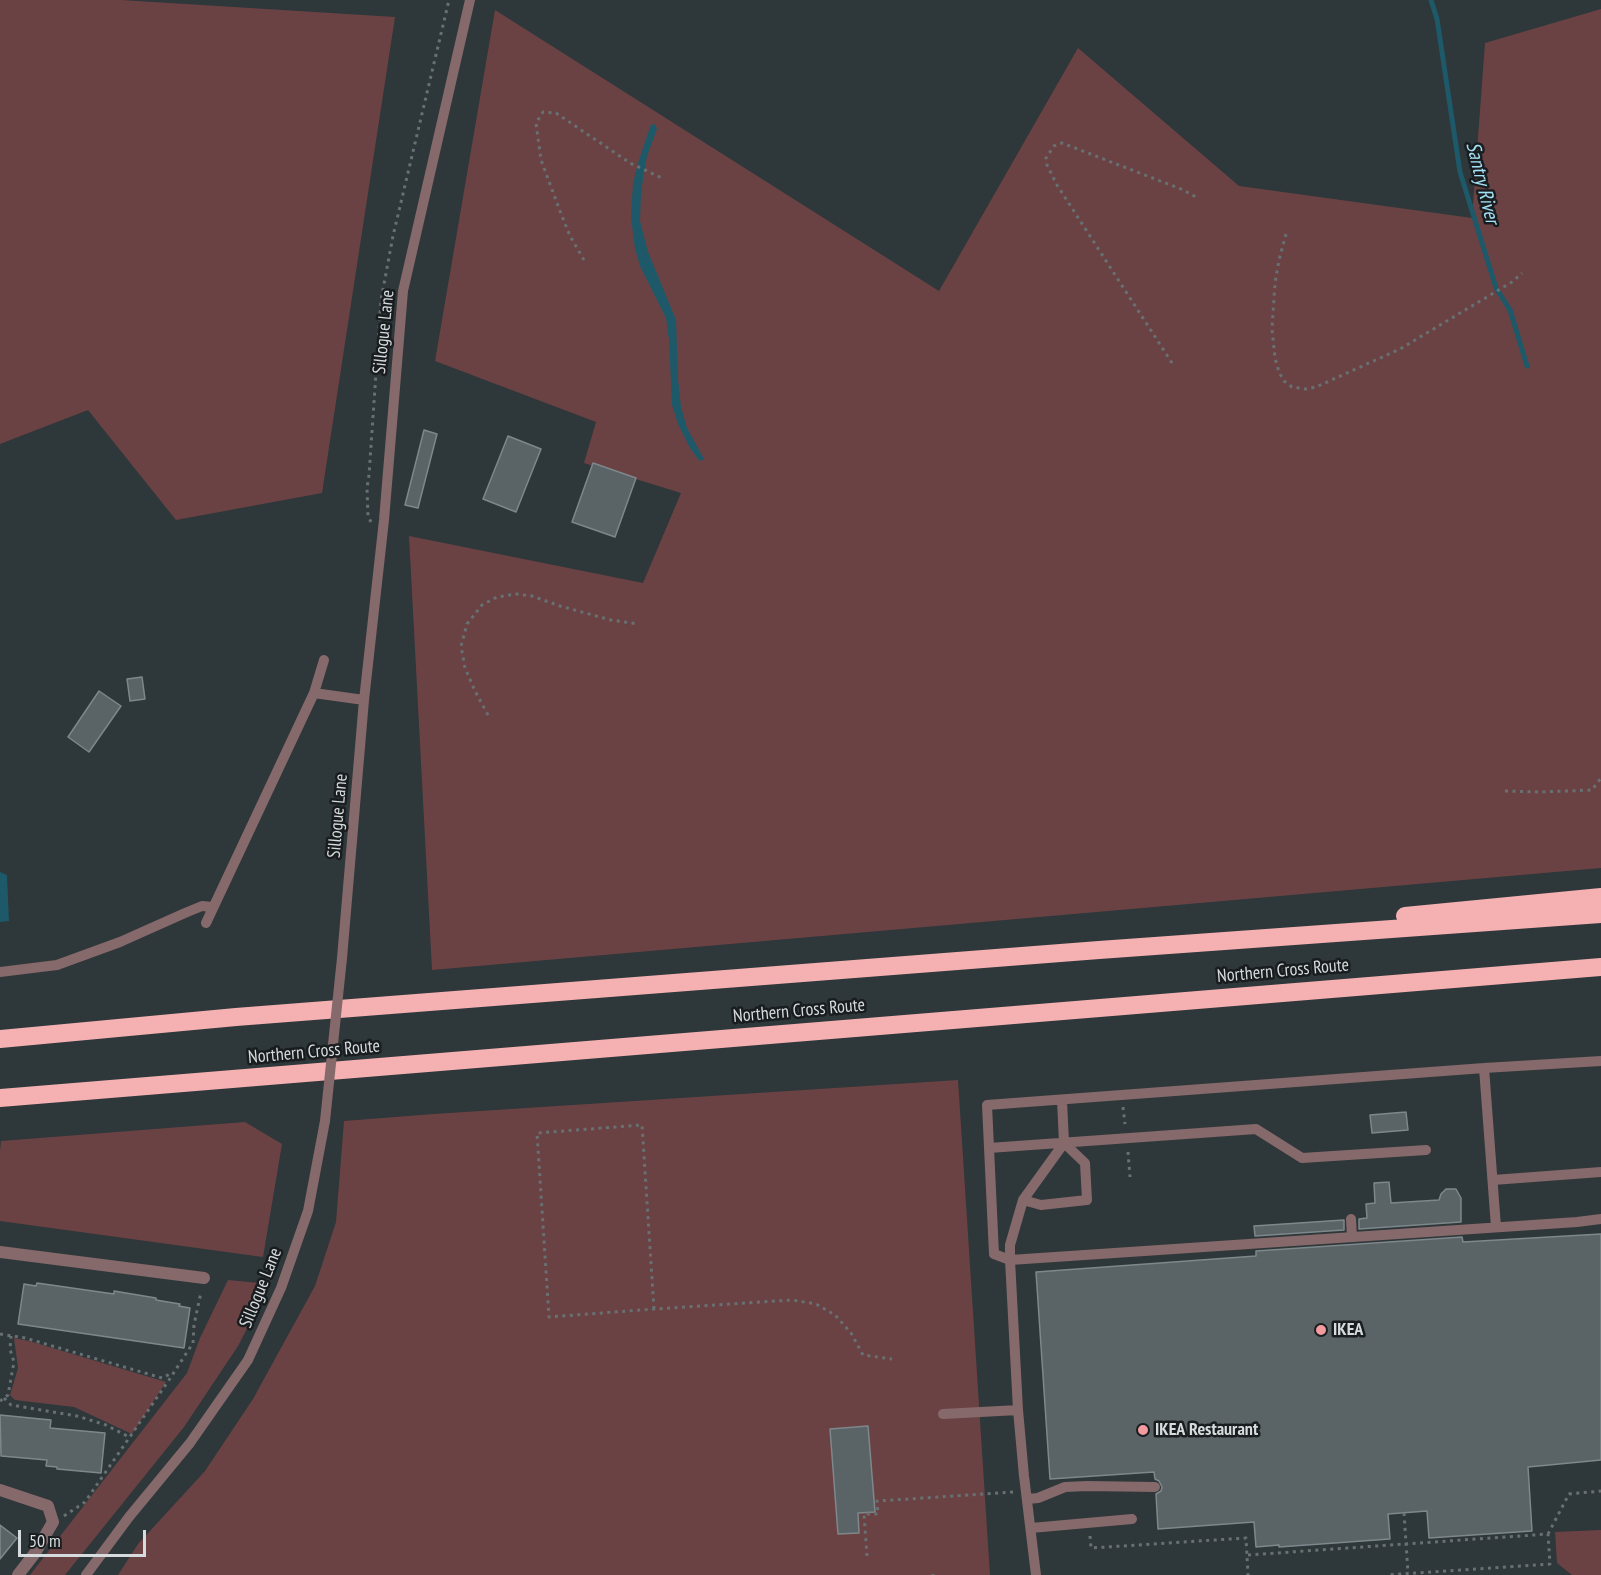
<!DOCTYPE html>
<style>
body{margin:0}
#map{position:relative;width:1601px;height:1575px;overflow:hidden;background:#2e373a;font-family:"PT Sans Narrow",sans-serif}
canvas{display:block}
.scale{position:absolute;left:18px;top:1530px;width:128px;height:27px;box-sizing:border-box;border:3px solid #d6dcde;border-top:0;padding-left:8px;font-size:18px;line-height:21px;white-space:nowrap;color:#d6dcde;-webkit-text-stroke:4px #191d1f;paint-order:stroke}
</style>
<div id="map">
<canvas width="1601" height="1575"></canvas>
<div class="scale">50 m</div>
</div>
<script>
const ctx = document.querySelector('canvas').getContext('2d');
ctx.lineJoin = 'round';
function fill(path, color) {
  ctx.fillStyle = color;
  ctx.fill(path, 'evenodd');
}
function toPath(rows) {
  const path = new Path2D();
  for (const r of rows) {
    path.moveTo(r[0], r[1]);
    for (let i = 2; i < r.length; i += 2) path.lineTo(r[i], r[i + 1]);
  }
  return path;
}
function strokePath(path, color, width, dash) {
  ctx.strokeStyle = color;
  ctx.lineWidth = width;
  ctx.lineCap = dash ? 'butt' : 'round';
  ctx.setLineDash(dash || []);
  ctx.stroke(path);
}
function label(font, color, halo, rows, align = 'center') {
  ctx.font = font + ' "PT Sans Narrow",sans-serif';
  ctx.lineWidth = 5;
  ctx.setLineDash([]);
  ctx.textBaseline = 'middle';
  ctx.strokeStyle = halo;
  ctx.fillStyle = color;
  for (const [text, x, y, turn = 0] of rows) {
    ctx.save();
    ctx.translate(x, y);
    ctx.rotate((+turn || 0) * Math.PI / 180);
    ctx.textAlign = isNaN(turn) ? turn : align;
    if (halo) ctx.strokeText(text, 0, 0);
    ctx.fillText(text, 0, 0);
    ctx.restore();
  }
}
fill(toPath([
 [0,0,121,0,395,17,322,493,176,520,88,410,0,444],
 [1601,9,1601,868,432,970,409,536,643,583,681,493,584,463,596,422,435,361,495,10,939,291,1078,48,1239,186,1472,218,1485,43],
 [958,1080,990,1575,118,1575,138,1544,205,1471,253,1399,315,1286,336,1222,344,1121,434,1114],
 [245,1122,282,1144,263,1257,0,1221,0,1151,1,1141],
 [228,1280,270,1284,238,1346,184,1427,65,1575,30,1575,187,1373,200,1338],
 [14,1338,29,1341,166,1382,132,1434,74,1407,15,1400,10,1395,18,1368],
 [1601,1530,1601,1575,1572,1575,1557,1563,1555,1532]
]), '#6b4244');
fill(toPath([
 [655,124,657,129,647,156,643,179,641,193,640,221,648,252,676,320,678,379,681,407,687,428,704,459,701,461,698,459,690,448,678,424,672,405,669,340,666,318,640,266,635,249,631,217,633,183,639,160,650,127,651,125],
 [0,872,7,875,9,921,0,922]
]), '#1d5969');
strokePath(toPath([
 [1431,0,1437,19,1460,172,1496,288,1510,310,1527,366]
]), '#1d5969', 5);
const building = toPath([
 [424,430,437,434,418,508,405,505,424,430],
 [508,436,541,449,516,512,483,499,508,436],
 [593,463,636,478,615,537,572,522,593,463],
 [142,677,145,699,130,701,127,679,142,677],
 [99,691,121,706,89,752,68,737,99,691],
 [1406,1112,1408,1130,1372,1133,1370,1115,1406,1112],
 [1389,1182,1391,1203,1439,1200,1441,1194,1446,1189,1456,1189,1461,1198,1461,1222,1359,1229,1359,1219,1367,1218,1366,1204,1375,1203,1374,1183,1389,1182],
 [1344,1220,1344,1230,1255,1236,1254,1226,1344,1220],
 [1601,1234,1601,1460,1528,1467,1532,1531,1429,1538,1427,1511,1388,1514,1390,1539,1279,1547,1279,1545,1256,1547,1254,1522,1158,1529,1156,1494,1161,1491,1162,1487,1159,1481,1155,1479,1154,1472,1050,1479,1036,1272,1256,1256,1256,1251,1462,1237,1463,1242,1601,1234],
 [37,1283,114,1294,114,1291,156,1298,156,1300,180,1304,179,1306,190,1308,184,1348,18,1324,24,1284,36,1286,37,1283],
 [0,1415,51,1420,50,1428,105,1433,101,1473,57,1469,57,1467,46,1466,47,1460,1,1456,0,1415],
 [868,1426,875,1512,858,1513,859,1533,838,1534,830,1429,868,1426],
 [0,1525,17,1538,0,1559,0,1525]
]);
fill(building, '#5a6467');
strokePath(building, '#7e888c', 1.5);
strokePath(toPath([
 [1286,234,1279,260,1275,283,1272,329,1275,358,1279,372,1284,381,1292,387,1306,389,1316,387,1400,349,1512,282,1522,273],
 [584,260,570,236,560,211,541,160,536,123,543,112,556,113,630,163,662,178],
 [1172,363,1057,185,1047,165,1046,158,1054,146,1062,143,1181,189,1198,198],
 [371,522,368,516,367,488,369,475,381,300,393,236,449,0],
 [488,715,475,691,465,668,461,646,467,624,482,605,497,597,516,594,532,596,560,606,611,620,638,624],
 [1505,791,1540,792,1592,790,1601,778],
 [1123,1107,1125,1124],
 [1128,1152,1130,1177],
 [654,1309,642,1125,537,1133,549,1317,654,1309,792,1300,816,1304,835,1315,851,1333,863,1355,892,1359],
 [0,1334,25,1338,162,1378,172,1373],
 [4,1398,11,1405,77,1416,106,1425,129,1437],
 [0,1401,8,1395,14,1362,10,1349,11,1336],
 [1404,1513,1408,1573],
 [64,1516,85,1502,169,1380,193,1343,194,1325,201,1292],
 [1548,1534,1569,1494,1601,1491],
 [1090,1536,1091,1548,1246,1538,1248,1575],
 [1248,1555,1548,1534,1550,1564,1387,1575],
 [867,1556,864,1514,878,1514,877,1501,1014,1492],
 [933,1574,933,1575]
]), '#687072', 3, [3, 4.5]);
strokePath(toPath([
 [314,693,364,700],
 [206,923,314,693,324,660],
 [342,958,364,700,384,520,403,291,470,0],
 [0,972,57,965,120,942,185,913,202,906,212,907],
 [1484,1068,1496,1227],
 [1062,1100,1064,1143,1023,1200,1010,1245,1010,1260,1577,1222,1601,1219],
 [989,1148,1256,1129,1302,1158,1426,1150],
 [1493,1180,1601,1172],
 [1023,1200,1041,1205,1087,1200,1085,1163,1064,1143],
 [1351,1219,1352,1237],
 [943,1414,1018,1410],
 [1028,1499,1038,1498,1065,1487,1087,1486,1155,1487],
 [1031,1528,1132,1519],
 [86,1575,129,1517,190,1443,248,1360,281,1288,308,1211,325,1121],
 [1036,1575,1024,1476,1018,1410,1010,1260,994,1254,987,1105,1484,1068,1601,1061]
]), '#86696a', 10);
strokePath(toPath([
 [0,1252,204,1278],
 [0,1490,48,1506,53,1522,35,1553,18,1575]
]), '#86696a', 12);
strokePath(toPath([
 [1405,916,1601,897],
 [0,1039,236,1017,1099,950,1601,914],
 [0,1098,1601,967]
]), '#f5b0b2', 18);
strokePath(toPath([
 [325,1121,342,958]
]), '#86696a', 10);
for (const [x, y, r, color] of [
 [1321,1330,6,"#f49b9f"],
 [1143,1430,6,"#f49b9f"]
]) {
  const dot = new Path2D();
  dot.arc(x, y, r, 0, 2 * Math.PI);
  ctx.fillStyle = color;
  ctx.fill(dot);
  strokePath(dot, '#191d1f', 2);
}
label('18px', '#d6dcde', '#191d1f', [
 ["Sillogue Lane",384,332,-84],
 ["Sillogue Lane",338,816,-85],
 ["Northern Cross Route",1283,971,-5],
 ["Northern Cross Route",799,1011,-5],
 ["Northern Cross Route",314,1052,-5],
 ["Sillogue Lane",261,1288,-68]
]);
label('bold 18px', '#d6dcde', '#191d1f', [
 ["IKEA",1333,1330],
 ["IKEA Restaurant",1155,1430]
], 'left');
label('italic 20px', '#a5e1f5', '#191d1f', [
 ["Santry River",1482,183,76]
]);
</script>
